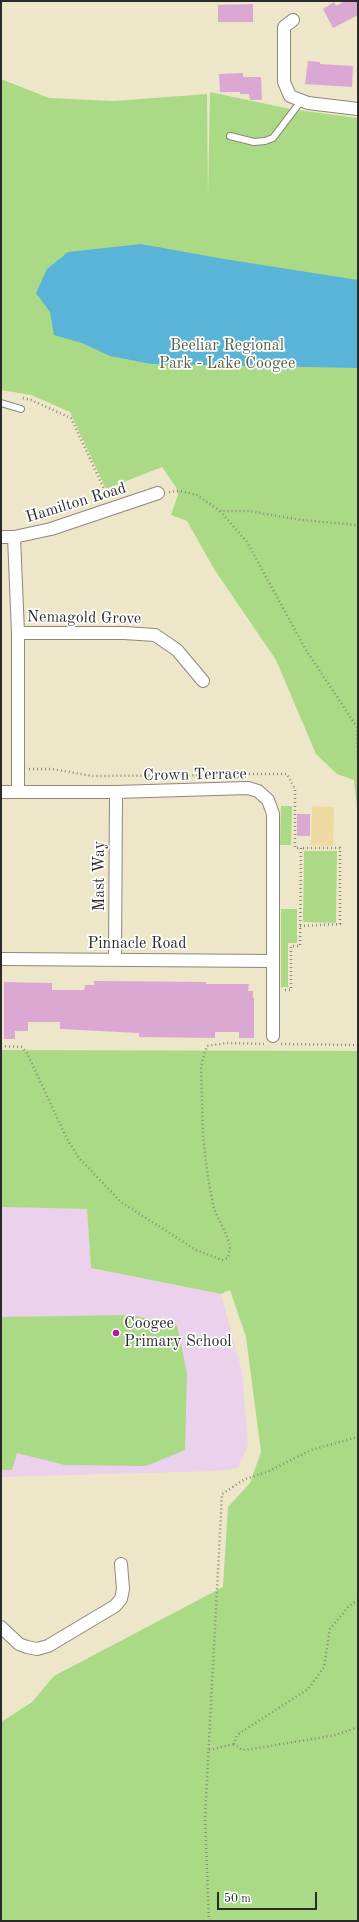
<!DOCTYPE html>
<style>
body{margin:0}
#map{position:relative;width:359px;height:1922px;overflow:hidden;background:#ede6c9;font-family:"Old Standard TT",serif}
canvas{display:block}
.frame{position:absolute;inset:0;border:2px solid #2b2b2b;pointer-events:none}
.scale{position:absolute;left:217px;top:1892px;width:100px;height:18px;box-sizing:border-box;border:2px solid #2b2b2b;border-top:0;padding-left:5px;font-size:12px;line-height:14px;white-space:nowrap;color:#2b2b2b;-webkit-text-stroke:3px #fff;paint-order:stroke}
</style>
<div id="map">
<canvas width="359" height="1922"></canvas>
<div class="frame"></div>
<div class="scale">50 m</div>
</div>
<script>
const ctx = document.querySelector('canvas').getContext('2d');
ctx.lineJoin = 'round';
function fill(path, color) {
  ctx.fillStyle = color;
  ctx.fill(path, 'evenodd');
}
function toPath(rows) {
  const path = new Path2D();
  for (const r of rows) {
    path.moveTo(r[0], r[1]);
    for (let i = 2; i < r.length; i += 2) path.lineTo(r[i], r[i + 1]);
  }
  return path;
}
function strokePath(path, color, width, dash) {
  ctx.strokeStyle = color;
  ctx.lineWidth = width;
  ctx.lineCap = dash ? 'butt' : 'round';
  ctx.setLineDash(dash || []);
  ctx.stroke(path);
}
function label(font, color, halo, rows, align = 'center') {
  ctx.font = font + ' "Old Standard TT",serif';
  ctx.lineWidth = 3.5;
  ctx.setLineDash([]);
  ctx.textBaseline = 'middle';
  ctx.strokeStyle = halo;
  ctx.fillStyle = color;
  for (const [text, x, y, turn = 0] of rows) {
    ctx.save();
    ctx.translate(x, y);
    ctx.rotate((+turn || 0) * Math.PI / 180);
    ctx.textAlign = isNaN(turn) ? turn : align;
    if (halo) ctx.strokeText(text, 0, 0);
    ctx.fillText(text, 0, 0);
    ctx.restore();
  }
}
fill(toPath([
 [1,1207,87,1209,91,1268,221,1294,242,1372,248,1445,238,1468,216,1471,1,1477]
]), '#ebd1eb');
fill(toPath([
 [1,79,49,98,114,101,207,94,208,197,210,92,290,109,358,118,358,818,354,780,337,774,316,754,276,660,214,569,187,521,171,515,178,495,176,487,162,467,106,489,70,412,31,395,1,390],
 [281,806,292,806,291,845,280,845],
 [304,851,337,851,336,923,303,922],
 [281,909,297,909,297,943,288,943,288,987,281,987],
 [1,1050,358,1051,358,1921,1,1921,1,1722,32,1702,54,1676,223,1587,228,1507,250,1483,261,1452,246,1337,230,1290,221,1294,91,1268,87,1209,1,1207],
 [132,1315,177,1325,187,1373,185,1450,146,1466,65,1465,17,1453,12,1470,1,1470,1,1317]
]), '#abda87');
fill(toPath([
 [312,806,334,807,333,846,311,845]
]), '#eeda9e');
fill(toPath([
 [141,244,224,259,358,280,358,368,151,364,110,356,82,343,54,335,50,312,36,293,47,269,68,252]
]), '#5ab4d8');
fill(toPath([
 [345,1,358,1,358,15,333,28,323,9,334,2,336,6],
 [253,4,253,22,218,22,218,5],
 [308,61,320,62,320,64,353,66,352,87,305,84],
 [243,73,243,77,261,77,262,100,250,100,249,94,240,94,240,92,220,92,219,74],
 [297,814,310,814,310,836,297,836],
 [94,981,206,982,206,984,249,984,248,991,253,991,253,998,254,998,254,1038,239,1038,239,1032,215,1032,215,1038,139,1037,139,1033,60,1029,60,1022,28,1022,28,1031,15,1031,15,1039,4,1039,4,982,52,983,52,990,84,990,85,985,94,985]
]), '#daa8d3');
const lane = toPath([
 [230,136,254,142,265,141,273,138,301,101],
 [1,403,21,409]
]);
const street = toPath([
 [293,20,284,27,284,82,290,96,308,103,358,109],
 [1,537,14,537,51,529,158,493],
 [14,537,18,633,18,792],
 [18,633,124,633,155,635,177,650,203,681],
 [1,792,116,792,248,788,258,791,268,800,273,814,273,1036],
 [1,959,273,961],
 [115,960,116,792],
 [1,1627,19,1644,27,1647,37,1649,48,1646,115,1606,121,1599,123,1589,121,1564]
]);
strokePath(lane, '#8c887a', 8);
strokePath(street, '#8c887a', 14);
strokePath(toPath([
 [1,4,4,1],
 [23,398,31,400,71,418,106,493,112,491,115,496],
 [169,492,180,491,197,495,220,511,249,511,301,520,358,525],
 [220,511,247,542,306,650,357,727,358,757],
 [29,769,52,769,93,776,230,775],
 [249,774,287,774,295,789,295,848,301,848,300,946,291,946,291,990,285,990],
 [300,926,340,924,340,848,301,848],
 [281,1044,358,1045],
 [1,1046,22,1047,27,1053,67,1139,79,1158,121,1202,196,1250,222,1260,228,1258,230,1248,229,1241,214,1209,208,1178,203,1136,201,1067,203,1058,207,1046,227,1043,264,1044],
 [358,1600,349,1606,330,1629,324,1667,308,1689,237,1735,234,1744,242,1750,252,1749,336,1735,358,1727],
 [209,1750,234,1744],
 [209,1921,205,1818,222,1494,245,1479,267,1472,311,1450,358,1437]
]), '#8c887a', 2.5, [1, 3]);
strokePath(lane, '#fff', 6);
strokePath(street, '#fff', 12);
for (const [x, y, r, color] of [
 [116,1333,4,"#b5179e"]
]) {
  const dot = new Path2D();
  dot.arc(x, y, r, 0, 2 * Math.PI);
  ctx.fillStyle = color;
  ctx.fill(dot);
  strokePath(dot, '#fff', 1.5);
}
label('16px', '#516047', '#fff', [
 ["Beeliar Regional",227,346],
 ["Park - Lake Coogee",227,364]
]);
label('16px', '#2b2b2b', '#fff', [
 ["Hamilton Road",76,503,-17],
 ["Nemagold Grove",84,618,1],
 ["Crown Terrace",195,775,-1],
 ["Mast Way",100,876,-90],
 ["Pinnacle Road",137,944]
]);
label('16px', '#2b2b2b', '#fff', [
 ["Coogee",124,1324],
 ["Primary School",124,1342]
], 'left');
</script>
